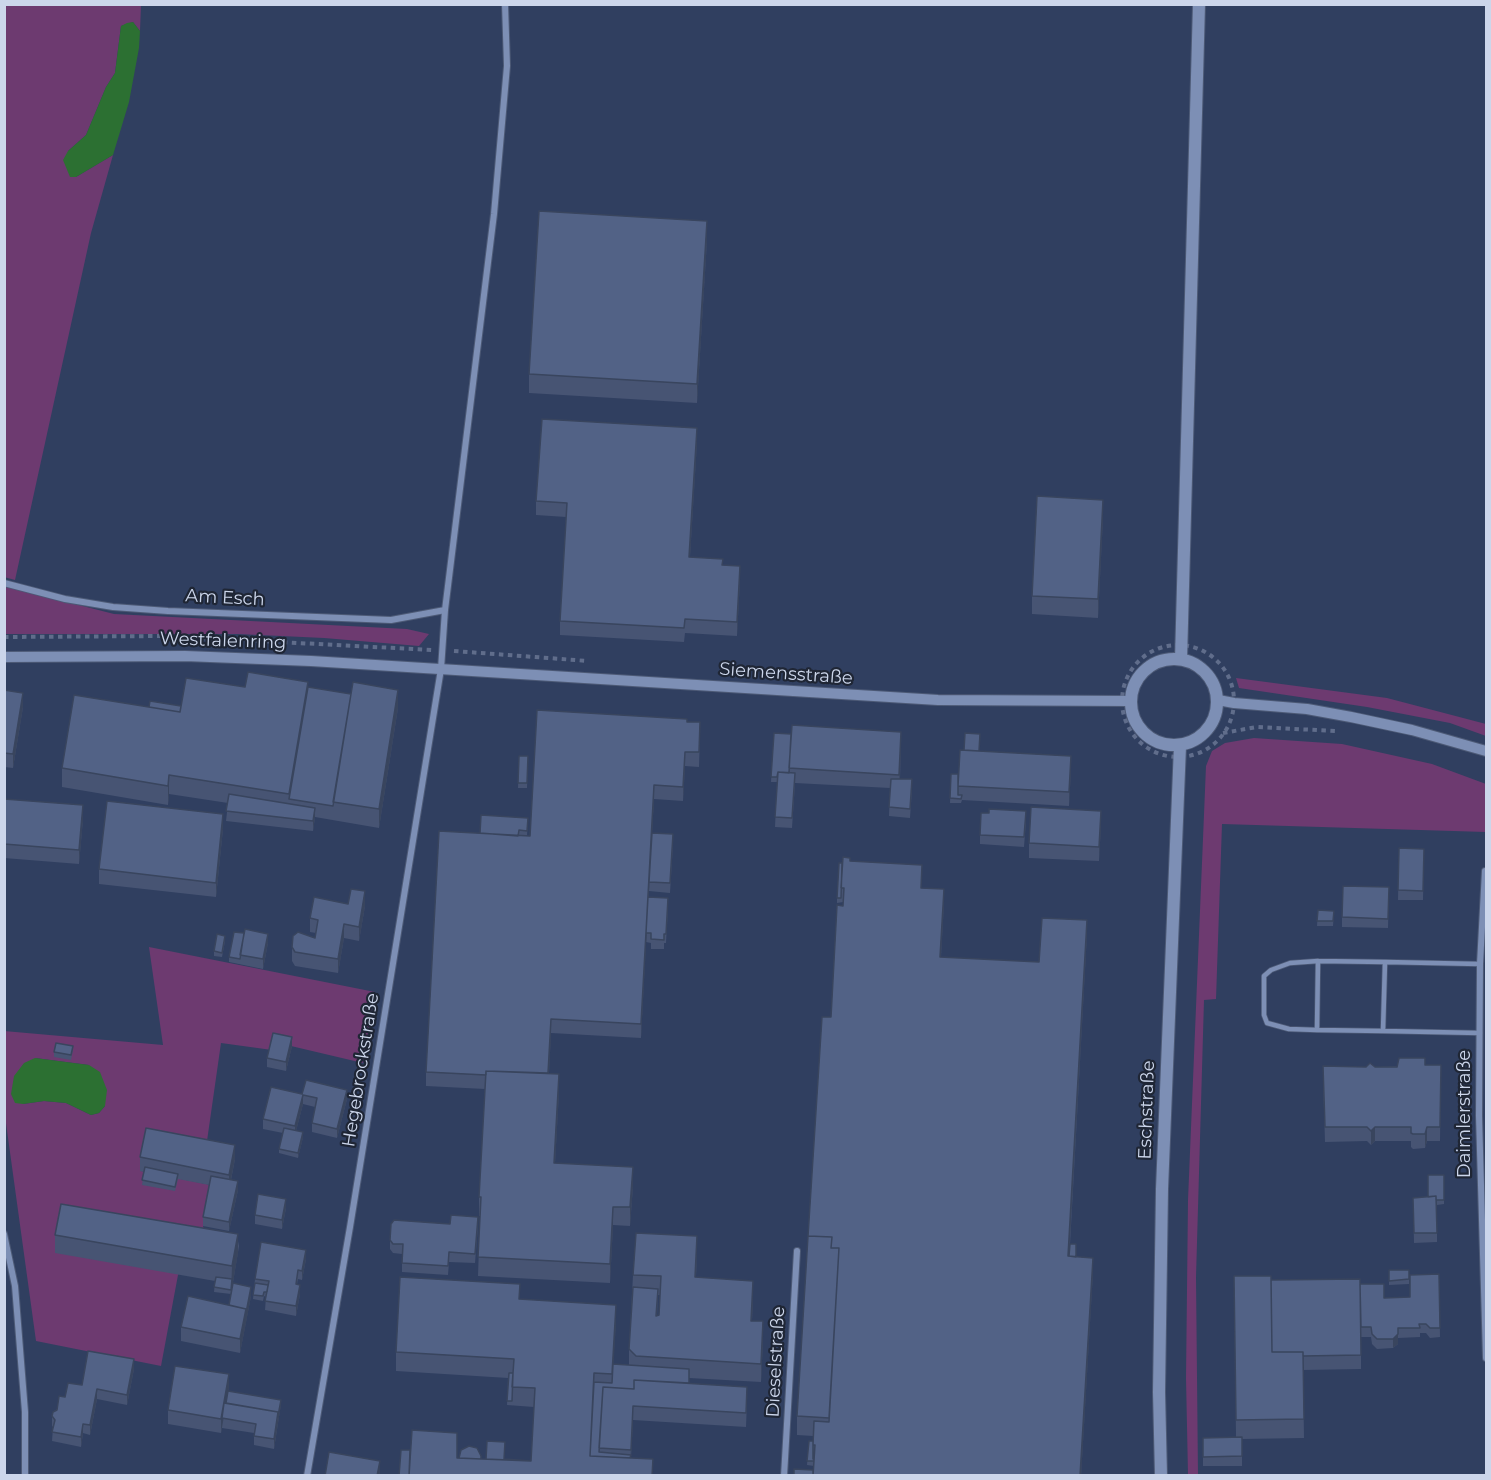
<!DOCTYPE html>
<meta charset="utf-8">
<style>
body{margin:0}
#map{position:relative;width:1491px;height:1480px;overflow:hidden;background:#303f60;font-family:Montserrat,sans-serif}
canvas{display:block}
.frame{position:absolute;inset:0;border:6px solid #ccd6eb;pointer-events:none}
</style>
<div id="map">
<canvas width="1491" height="1480"></canvas>
<div class="frame"></div>
</div>
<script>
const ctx = document.querySelector('canvas').getContext('2d');
ctx.lineJoin = 'round';
function fill(path, color) {
  ctx.fillStyle = color;
  ctx.fill(path, 'evenodd');
}
function toPath(rows) {
  const path = new Path2D();
  for (const r of rows) {
    if (r.length === 3) {
      path.moveTo(r[0] + r[2], r[1]);
      path.arc(r[0], r[1], r[2], 0, 2 * Math.PI);
      continue;
    }
    path.moveTo(r[0], r[1]);
    for (let i = 2; i < r.length; i += 2) path.lineTo(r[i], r[i + 1]);
  }
  return path;
}
function strokePath(path, color, width, dash) {
  ctx.strokeStyle = color;
  ctx.lineWidth = width;
  ctx.lineCap = dash ? 'butt' : 'round';
  ctx.setLineDash(dash || []);
  ctx.stroke(path);
}
function label(font, color, halo, rows, align = 'center') {
  ctx.font = font + ' Montserrat,sans-serif';
  ctx.lineWidth = 4.5;
  ctx.setLineDash([]);
  ctx.textBaseline = 'middle';
  ctx.strokeStyle = halo;
  ctx.fillStyle = color;
  for (const [text, x, y, turn = 0] of rows) {
    ctx.save();
    ctx.translate(x, y);
    ctx.rotate((+turn || 0) * Math.PI / 180);
    ctx.textAlign = isNaN(turn) ? turn : align;
    if (halo) ctx.strokeText(text, 0, 0);
    ctx.fillText(text, 0, 0);
    ctx.restore();
  }
}
fill(toPath([
 [4,5,141,5,140,31,133,22,121,26,115,73,106,87,86,135,68,151,76,177,113,155,91,233,15,580,4,577],
 [4,586,114,614,407,629,429,634,419,646,324,638,238,634,5,634],
 [1236,678,1387,698,1486,724,1486,736,1450,723,1367,707,1239,688],
 [1254,738,1342,744,1432,764,1486,784,1486,832,1222,824,1216,999,1204,1000,1196,1277,1198,1475,1188,1475,1186,1378,1188,1200,1206,766,1212,751,1225,743],
 [149,947,375,992,363,1063,274,1042,272,1050,221,1043,206,1148,141,1171,211,1185,203,1226,207,1239,178,1275,161,1366,36,1341,5,1116,4,1031,163,1045],
 [35,1058,89,1065,105,1106,99,1113,91,1115,66,1103,44,1101,23,1104]
]), '#6d3a70');
fill(toPath([
 [133,22,140,31,139,48,129,102,113,155,76,177,70,177,63,160,68,151,86,135,106,87,115,73,121,26,127,23],
 [35,1058,89,1065,100,1072,107,1090,105,1106,99,1113,91,1115,66,1103,44,1101,23,1104,15,1103,11,1094,14,1076,24,1063]
]), '#2c7032');
const service = toPath([
 [1317,1030,1289,1029,1267,1023,1264,1015,1264,976,1271,970,1290,963,1318,961],
 [1383,1031,1317,1030,1318,961,1385,962],
 [1480,1033,1383,1031,1385,962,1480,964]
]);
const minor = toPath([
 [4,583,65,599,113,607,168,611,391,620,445,610],
 [1485,871,1480,964,1479,1116,1486,1358],
 [4,1234,15,1286,25,1412,25,1476],
 [307,1476,350,1227,441,669,445,610,494,214,507,66,505,4],
 [784,1476,797,1251]
]);
const tertiary = toPath([
 [4,657,185,656,311,661,938,700,1130,701],
 [1218,700,1234,703,1307,709,1351,717,1412,730,1486,751]
]);
const secondary = toPath([
 [1174,702,43],
 [1181,659,1199,4],
 [1161,1476,1159,1392,1162,1189,1180,746]
]);
strokePath(service, '#4d5a76', 6);
strokePath(minor, '#4d5a76', 8);
strokePath(tertiary, '#4d5a76', 12);
strokePath(secondary, '#4d5a76', 14);
strokePath(toPath([
 [4,637,164,636,432,650],
 [1178,701,56],
 [454,651,588,661],
 [1223,733,1257,727,1335,731]
]), '#606d8b', 4, [4.5, 4.5]);
strokePath(service, '#7d8fb5', 4.5);
strokePath(minor, '#7d8fb5', 6);
strokePath(tertiary, '#7d8fb5', 10);
strokePath(secondary, '#7d8fb5', 12);
fill(toPath([
 [707,240,697,403,529,393,529,374],
 [697,442,690,557,723,565,740,580,737,636,685,633,684,642,560,635,560,621,566,517,536,515,536,501],
 [1103,518,1098,618,1032,614,1032,596],
 [245,687,308,687,398,708,379,828,315,817,313,831,226,821,228,803,169,794,168,805,62,787,62,768,149,707,181,706],
 [4,690,23,707,13,768,4,767],
 [687,722,700,736,699,767,685,766,683,801,654,799,652,833,673,843,670,893,649,891,649,897,668,907,666,943,664,943,664,949,651,949,651,943,646,942,646,941,641,1038,551,1033,549,1073,559,1092,555,1163,633,1186,630,1226,613,1225,610,1283,478,1276,480,1216,479,1216,479,1197,485,1089,426,1086,426,1072,480,833,528,818,527,836,530,836],
 [774,733,901,746,900,779,912,788,910,818,889,816,890,788,795,783,792,828,775,827,777,782,771,782],
 [979,751,1071,770,1069,806,962,800,961,803,950,803,951,774,958,774],
 [519,756,528,756,527,788,518,788],
 [4,799,83,819,79,864,4,858],
 [1026,821,1024,847,980,844,980,835],
 [1101,825,1099,861,1029,858,1029,843],
 [223,829,216,897,99,884,99,869],
 [1399,848,1424,849,1423,900,1398,900],
 [850,861,921,888,944,903,941,957,1039,962,1087,934,1070,1244,1076,1257,1093,1272,1081,1476,794,1476,813,1470,814,1466,807,1465,809,1441,813,1441,813,1436,797,1435,797,1416,831,1017,843,906,843,902,837,903,837,898,842,863],
 [1389,887,1388,928,1342,927,1342,917],
 [348,904,365,906,359,941,344,938,338,973,295,966,292,961,292,947,315,938,316,933,310,932,310,918],
 [1318,910,1334,911,1333,926,1317,926],
 [225,941,222,957,214,956,214,951],
 [268,943,263,969,229,962,229,957],
 [292,1046,286,1071,267,1067,267,1058],
 [73,1050,71,1060,54,1057,54,1052],
 [1425,1065,1441,1065,1440,1141,1427,1141,1425,1148,1413,1149,1411,1147,1411,1141,1375,1141,1371,1145,1367,1141,1325,1142,1323,1080,1375,1067],
 [302,1094,347,1099,337,1138,312,1132,312,1123,315,1107,303,1104,296,1131,303,1137,298,1158,279,1153,279,1149,283,1133,263,1129,263,1119],
 [140,1157,235,1159,231,1180,238,1190,229,1231,203,1226,203,1217,209,1185,178,1179,175,1191,142,1185,144,1172,140,1171],
 [1444,1175,1444,1204,1437,1205,1437,1242,1414,1243,1413,1198,1428,1197],
 [286,1208,282,1229,255,1224,255,1215],
 [478,1226,475,1263,449,1262,448,1275,402,1272,402,1254,393,1253,390,1249,390,1240],
 [55,1235,238,1241,239,1246,231,1294,251,1296,240,1353,181,1341,181,1327,229,1305,231,1294,214,1292,215,1281,55,1253],
 [697,1255,696,1277,753,1299,752,1321,763,1340,761,1382,689,1378,689,1383,747,1401,746,1427,633,1420,631,1458,653,1476,457,1458,531,1461,534,1407,507,1405,508,1378,396,1371,396,1352,520,1299,616,1323,613,1364,629,1365,629,1349,633,1275],
 [658,1295,660,1295,659,1315,657,1316],
 [306,1259,302,1280,298,1279,297,1284,300,1294,296,1316,265,1310,266,1297,264,1296,263,1301,253,1299,255,1279],
 [1389,1270,1409,1270,1409,1284,1389,1285],
 [1439,1274,1440,1337,1430,1338,1426,1333,1420,1333,1420,1337,1398,1338,1398,1344,1393,1348,1377,1349,1372,1344,1371,1337,1361,1337,1361,1369,1303,1370,1304,1438,1242,1439,1242,1466,1203,1466,1203,1438,1236,1437,1234,1276,1271,1280,1360,1284,1384,1298,1410,1297],
 [134,1369,127,1405,97,1399,90,1435,83,1433,81,1447,52,1441,53,1427,52,1426,52,1416,65,1397,82,1385],
 [229,1388,228,1391,281,1404,274,1449,254,1445,254,1433,222,1428,221,1433,168,1424,168,1410]
]), '#475473');
fill(toPath([
 [707,221,707,240,697,403,697,384],
 [697,428,697,442,689,571,689,557],
 [1103,500,1103,518,1098,618,1098,599],
 [740,566,740,580,737,636,737,622],
 [398,690,398,708,379,828,379,809],
 [23,693,23,707,13,768,13,754],
 [901,732,901,746,899,789,899,775],
 [685,752,685,766,683,801,683,787],
 [1071,756,1071,770,1069,806,1069,792],
 [169,775,169,794,168,805,168,786],
 [654,785,654,799,641,1038,641,1024],
 [83,805,83,819,79,864,79,850],
 [315,808,315,817,313,831,313,821],
 [1101,811,1101,825,1099,861,1099,847],
 [223,814,223,829,216,897,216,883],
 [944,889,944,903,940,971,940,957],
 [365,891,365,906,359,941,359,927],
 [1087,920,1087,934,1068,1270,1068,1256],
 [344,924,344,938,338,973,338,959],
 [268,934,268,943,263,969,263,959],
 [551,1019,551,1033,548,1093,548,1079],
 [292,1037,292,1046,286,1071,286,1062],
 [559,1074,559,1092,554,1181,554,1163],
 [347,1090,347,1099,337,1138,337,1129],
 [303,1095,303,1104,295,1135,295,1126],
 [1375,1127,1375,1141,1371,1145,1371,1131],
 [1427,1127,1427,1141,1425,1148,1425,1134],
 [303,1132,303,1137,298,1158,298,1153],
 [235,1145,235,1159,229,1189,229,1175],
 [633,1167,633,1186,630,1226,630,1207],
 [238,1181,238,1190,229,1231,229,1222],
 [286,1199,286,1208,282,1229,282,1220],
 [613,1207,613,1225,610,1283,610,1264],
 [238,1234,238,1253,231,1294,232,1266],
 [697,1236,697,1255,695,1296,695,1277],
 [306,1250,306,1259,302,1280,302,1271],
 [1093,1258,1093,1272,1081,1476,1080,1476],
 [753,1281,753,1299,751,1339,751,1321],
 [300,1285,300,1294,296,1316,296,1306],
 [251,1287,251,1296,246,1323,246,1313],
 [616,1305,616,1323,612,1393,612,1374],
 [246,1309,246,1323,240,1353,240,1339],
 [763,1321,763,1340,761,1382,761,1364],
 [1398,1334,1398,1344,1393,1348,1393,1339],
 [134,1359,134,1369,127,1405,127,1395],
 [229,1374,229,1388,221,1433,221,1419],
 [97,1389,97,1399,90,1435,90,1425],
 [281,1400,281,1404,274,1449,274,1439],
 [633,1406,633,1420,630,1476,630,1467],
 [83,1424,83,1433,81,1447,81,1437],
 [380,1461,380,1475,377,1476]
]), '#39455e');
const building = toPath([
 [539,211,707,221,697,384,529,374,539,211],
 [542,419,697,428,689,557,723,559,722,565,740,566,737,622,685,619,684,628,560,621,567,503,536,501,542,419],
 [1037,496,1103,500,1098,599,1032,596,1037,496],
 [248,672,308,682,289,794,169,775,168,786,62,768,74,695,180,712,186,678,245,687,248,672],
 [353,682,398,690,379,809,333,802,353,682],
 [308,687,351,694,333,806,289,799,308,687],
 [4,690,23,693,13,754,4,753,4,690],
 [150,701,181,706,180,712,149,707,150,701],
 [537,710,687,719,687,722,700,722,699,752,685,752,683,787,654,785,641,1024,551,1019,548,1073,486,1071,486,1075,426,1072,439,831,530,836,537,710],
 [792,725,901,732,899,775,789,768,792,725],
 [774,733,791,734,789,773,778,772,777,777,771,777,774,733],
 [965,733,980,734,979,751,964,750,965,733],
 [960,750,1071,756,1069,792,958,786,960,750],
 [519,756,528,756,527,783,518,783,519,756],
 [778,772,795,773,792,818,775,817,778,772],
 [951,774,958,774,958,795,962,795,961,799,950,798,951,774],
 [891,779,912,779,910,809,889,807,891,779],
 [229,794,315,808,313,821,226,811,229,794],
 [4,799,83,805,79,850,4,844,4,799],
 [107,801,223,814,216,883,99,869,107,801],
 [1031,807,1101,811,1099,847,1029,843,1031,807],
 [989,809,1026,811,1024,837,980,835,981,813,989,813,989,809],
 [481,815,528,818,527,831,519,830,518,836,480,833,481,815],
 [652,833,673,834,670,883,649,882,652,833],
 [1399,848,1424,849,1423,891,1398,890,1399,848],
 [843,857,850,858,850,861,922,865,921,888,944,889,940,957,1039,962,1042,918,1087,920,1068,1256,1093,1258,1080,1476,813,1476,815,1445,813,1445,814,1421,829,1422,839,1248,831,1248,832,1237,808,1236,822,1017,831,1017,837,905,843,906,844,888,841,888,843,857],
 [839,863,842,863,841,898,837,898,839,863],
 [1343,886,1389,887,1388,919,1342,917,1343,886],
 [351,889,365,891,359,927,344,924,338,959,295,952,292,947,293,936,298,932,315,938,318,920,310,918,314,897,348,904,351,889],
 [648,897,668,898,666,934,664,934,664,940,651,939,651,933,646,933,648,897],
 [1318,910,1334,911,1333,921,1317,921,1318,910],
 [245,929,268,934,263,959,240,955,245,929],
 [234,932,244,933,240,959,229,957,234,932],
 [217,934,225,936,222,953,214,951,217,934],
 [273,1033,292,1037,286,1062,267,1058,273,1033],
 [56,1043,73,1046,71,1055,54,1052,56,1043],
 [1399,1058,1425,1058,1425,1065,1441,1065,1440,1127,1427,1127,1425,1134,1413,1134,1411,1133,1411,1127,1375,1127,1371,1131,1367,1127,1325,1127,1323,1066,1366,1067,1370,1063,1375,1067,1397,1067,1399,1058],
 [486,1071,559,1074,554,1163,633,1167,630,1207,613,1207,610,1264,478,1257,481,1197,479,1197,486,1071],
 [306,1080,347,1090,337,1129,312,1123,317,1098,303,1095,295,1126,263,1119,271,1087,302,1094,306,1080],
 [146,1128,235,1145,229,1175,140,1157,146,1128],
 [284,1128,303,1132,298,1153,279,1149,284,1128],
 [145,1167,178,1174,175,1187,142,1180,145,1167],
 [1428,1175,1444,1175,1444,1200,1436,1200,1436,1196,1428,1197,1428,1175],
 [211,1176,238,1181,229,1222,203,1217,211,1176],
 [258,1194,286,1199,282,1220,255,1215,258,1194],
 [1436,1196,1437,1233,1414,1233,1413,1198,1436,1196],
 [61,1204,238,1234,232,1266,55,1235,61,1204],
 [451,1215,478,1217,475,1254,449,1252,448,1266,402,1263,403,1244,393,1244,390,1240,391,1224,394,1220,450,1224,451,1215],
 [636,1233,697,1236,695,1277,753,1281,751,1321,763,1321,761,1364,636,1356,629,1349,633,1287,658,1289,656,1316,659,1315,661,1276,633,1275,636,1233],
 [808,1236,832,1237,831,1248,839,1248,829,1418,797,1416,808,1236],
 [261,1242,306,1250,302,1271,298,1270,296,1284,300,1285,296,1306,265,1301,269,1281,255,1279,261,1242],
 [1070,1244,1076,1244,1076,1257,1069,1256,1070,1244],
 [1389,1270,1409,1270,1409,1279,1389,1281,1389,1270],
 [1439,1274,1440,1328,1430,1328,1426,1324,1419,1324,1420,1328,1398,1328,1398,1334,1393,1339,1377,1339,1372,1334,1371,1327,1361,1327,1360,1284,1384,1284,1384,1298,1410,1297,1410,1275,1439,1274],
 [1234,1276,1271,1276,1272,1352,1303,1352,1304,1419,1236,1420,1234,1276],
 [216,1277,232,1279,231,1290,214,1287,216,1277],
 [400,1277,520,1284,519,1299,616,1305,612,1374,594,1373,590,1456,653,1459,652,1476,409,1476,412,1430,457,1433,457,1458,531,1461,535,1388,512,1387,514,1359,396,1352,400,1277],
 [1360,1279,1361,1355,1303,1356,1303,1352,1272,1352,1271,1280,1360,1279],
 [233,1283,251,1287,246,1313,246,1309,229,1305,233,1283],
 [255,1283,268,1285,267,1292,264,1292,263,1296,253,1295,255,1283],
 [188,1296,246,1309,240,1339,181,1327,188,1296],
 [88,1351,134,1359,127,1395,97,1389,90,1425,83,1424,81,1437,52,1432,55,1420,52,1416,53,1412,57,1410,59,1396,65,1397,68,1383,82,1385,88,1351],
 [613,1364,689,1369,689,1383,634,1380,634,1389,603,1387,599,1452,631,1455,630,1458,590,1456,594,1382,612,1383,613,1364],
 [175,1366,229,1374,221,1419,168,1410,175,1366],
 [509,1373,513,1373,512,1401,507,1401,509,1373],
 [634,1380,747,1387,746,1413,633,1406,631,1450,599,1448,603,1387,634,1389,634,1380],
 [228,1391,281,1400,278,1416,278,1412,226,1403,228,1391],
 [224,1403,278,1412,274,1439,254,1436,256,1424,222,1418,224,1403],
 [1242,1437,1242,1456,1203,1457,1203,1438,1242,1437],
 [487,1441,505,1442,504,1459,531,1461,486,1459,487,1441],
 [809,1441,813,1441,813,1459,814,1459,814,1461,807,1461,809,1441],
 [469,1446,477,1448,481,1456,481,1459,459,1458,461,1450,469,1446],
 [401,1450,410,1450,409,1476,399,1476,401,1450],
 [329,1452,380,1461,377,1476,325,1476,329,1452],
 [794,1469,813,1470,813,1476,794,1476,794,1469]
]);
fill(building, '#526286');
strokePath(building, '#39455e', 1.5);
label('18px', '#ccd6eb', '#1f2635', [
 ["Am Esch",225,598,3],
 ["Westfalenring",223,641,2],
 ["Siemensstraße",786,674,4],
 ["Hegebrockstraße",361,1070,-81],
 ["Eschstraße",1147,1110,-88],
 ["Daimlerstraße",1465,1114,-90],
 ["Dieselstraße",776,1362,-87]
]);
</script>
